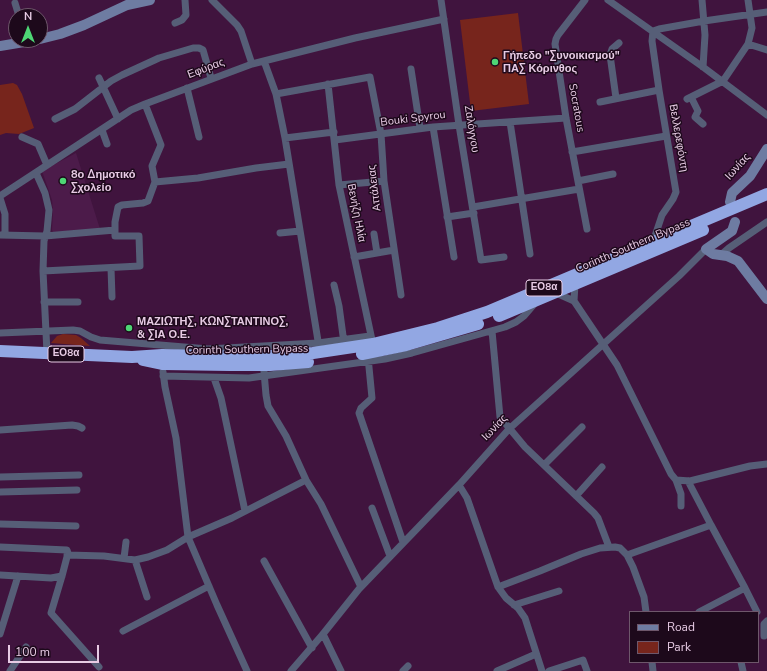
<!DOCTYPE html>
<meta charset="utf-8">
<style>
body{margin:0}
#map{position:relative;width:767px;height:671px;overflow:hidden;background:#40143e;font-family:"Nunito Sans",sans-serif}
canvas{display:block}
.legend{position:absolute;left:629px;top:611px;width:130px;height:52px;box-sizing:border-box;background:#1d091b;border:1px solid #6e576b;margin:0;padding:5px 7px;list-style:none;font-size:12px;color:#e7cbe4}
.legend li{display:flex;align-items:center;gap:8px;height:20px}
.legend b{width:20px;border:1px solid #6e576b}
.north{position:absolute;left:8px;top:8px;width:40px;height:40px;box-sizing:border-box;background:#1d091b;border:1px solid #6e576b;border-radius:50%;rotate:0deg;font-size:11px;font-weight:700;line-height:16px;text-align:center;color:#e7cbe4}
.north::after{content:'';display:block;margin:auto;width:14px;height:18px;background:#4ed675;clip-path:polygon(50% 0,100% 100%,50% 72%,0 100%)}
.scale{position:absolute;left:8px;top:645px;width:91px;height:18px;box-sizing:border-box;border:2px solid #e7cbe4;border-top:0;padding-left:5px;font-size:12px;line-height:14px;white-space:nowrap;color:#e7cbe4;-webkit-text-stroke:3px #1d091b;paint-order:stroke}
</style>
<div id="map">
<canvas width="767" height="671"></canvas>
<ul class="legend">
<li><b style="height:5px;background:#6e7ca2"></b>Road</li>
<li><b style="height:11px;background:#77251c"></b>Park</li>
</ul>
<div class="north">N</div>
<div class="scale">100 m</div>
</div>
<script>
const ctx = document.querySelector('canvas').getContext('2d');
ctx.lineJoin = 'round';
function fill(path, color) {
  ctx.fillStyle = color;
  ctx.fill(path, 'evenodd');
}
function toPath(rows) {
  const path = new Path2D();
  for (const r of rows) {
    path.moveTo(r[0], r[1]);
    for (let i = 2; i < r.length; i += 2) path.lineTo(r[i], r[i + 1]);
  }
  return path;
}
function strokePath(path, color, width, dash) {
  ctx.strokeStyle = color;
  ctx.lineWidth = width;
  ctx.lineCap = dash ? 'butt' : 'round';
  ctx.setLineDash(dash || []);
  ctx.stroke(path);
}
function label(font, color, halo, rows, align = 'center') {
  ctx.font = font + ' "Nunito Sans",sans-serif';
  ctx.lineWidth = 3;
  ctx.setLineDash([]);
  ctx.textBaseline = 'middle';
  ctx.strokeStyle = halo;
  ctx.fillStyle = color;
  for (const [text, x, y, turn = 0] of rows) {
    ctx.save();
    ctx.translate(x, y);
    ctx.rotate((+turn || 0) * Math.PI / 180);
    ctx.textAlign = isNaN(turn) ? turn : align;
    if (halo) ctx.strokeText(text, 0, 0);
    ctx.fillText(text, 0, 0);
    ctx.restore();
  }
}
fill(toPath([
 [76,153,100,229,53,232,52,230,53,211,52,200,42,171]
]), '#4c1b4a');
fill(toPath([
 [518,13,529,104,471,111,460,20],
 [13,83,17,85,22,94,34,128,19,134,6,133,0,135,0,85],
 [63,334,76,335,81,338,90,346,51,343,57,336]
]), '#77251c');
strokePath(toPath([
 [212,0,237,25,241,31,252,64],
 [441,0,459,125,481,260,504,257],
 [585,0,558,35,556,39,555,44,566,118,587,229],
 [608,0,703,67,767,115],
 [702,0,705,35,703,67],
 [15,3,19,16],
 [175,23,182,20,186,15,185,0],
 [748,44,767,50],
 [264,61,276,94,285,138,319,347],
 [411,69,420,128],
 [99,78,118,119],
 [328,84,339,185,372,340],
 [187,88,199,137],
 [276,94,370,77,381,134,384,181,401,295],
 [691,97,698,111,695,117,703,124],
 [616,98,610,55,612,49,619,43],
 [687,99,723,81,748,44,752,28,748,0],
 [600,102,659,90],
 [55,119,75,109,111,81,122,75,159,58,193,48,199,48,203,50,211,78],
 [510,122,530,254],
 [433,127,454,257],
 [102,130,107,144],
 [22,137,38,144,47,165],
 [285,138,334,132],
 [335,140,433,127,566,118],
 [572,152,666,136],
 [36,173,45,193,49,210,47,231,44,241,43,271,47,353],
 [578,181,613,174],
 [155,182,198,178,256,168,289,164],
 [339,185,384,181],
 [0,196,131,110,145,104,252,64,355,38,444,19],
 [0,198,5,214,5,235],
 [473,207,579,189],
 [447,217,474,213],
 [280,233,300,231],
 [374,234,377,253],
 [0,235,45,236,115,230],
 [653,242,662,215,673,199,676,192,659,90,652,41,653,31,659,29,704,21,767,12],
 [721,255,729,248,767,222],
 [354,257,394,250],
 [111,268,112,297],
 [43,271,140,266,139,236,115,236,115,222,118,207,122,205,143,203,148,201,155,182,152,166,161,145,145,104],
 [334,285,339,306,344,343],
 [556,293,574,301,617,365,671,474,676,480,681,494,681,506],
 [574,301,575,284],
 [44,302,78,302],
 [492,331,500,417,525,447,594,513,598,518,609,547],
 [0,333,73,330,80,331,91,337,100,340,208,349,318,343,370,336],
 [368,357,372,398,361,408,359,413,403,542],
 [163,372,165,387,176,438,188,537,217,605,247,671],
 [264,372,266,395,268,406,286,436,306,480,321,504,361,587],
 [163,376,249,378,385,359,412,353,505,327,516,322,524,316,536,302],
 [214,378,221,398,245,511],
 [0,430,72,425,78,426,82,428],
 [544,465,582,427],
 [0,477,79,475],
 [676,480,690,481,750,466,767,464],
 [688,481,711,525],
 [459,485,467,498,498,587,506,598,518,608,525,618,542,671],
 [0,492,77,490],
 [576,496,602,467],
 [372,508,390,556],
 [0,524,76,526],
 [0,547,67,550,68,553,62,576,51,613,99,667],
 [67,555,104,556,135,560,148,557,167,550,188,537,232,518,306,480],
 [627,555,711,525,745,588,699,612],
 [124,558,126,542],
 [135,560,147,597],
 [264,561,312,648],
 [0,575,51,578,62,576],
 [498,587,540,571,581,554,600,548,615,547,620,548,627,555,633,567,644,597,646,612],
 [745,588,757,612],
 [514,605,559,591],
 [123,631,209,586],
 [0,634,18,576],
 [323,634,341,671],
 [764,636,764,624,767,621],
 [652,662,653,671],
 [741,662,743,671],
 [10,671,26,647],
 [291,671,323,634,359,589,459,485,509,429,679,276,706,249],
 [403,671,408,666],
 [497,671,536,654],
 [549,671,583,660,587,671]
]), '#565e77', 7);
strokePath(toPath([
 [40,39,60,34,84,25,127,5,150,0],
 [0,46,36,40],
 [730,202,732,193,750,176,767,149],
 [735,222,732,231,706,249,713,254,727,256,738,261,767,299]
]), '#6e7ca2', 10);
strokePath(toPath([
 [499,316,703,230],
 [0,351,132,357,162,355,252,357,313,353,373,344,438,328,487,312,767,194],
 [362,354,406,345,478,324],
 [143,360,162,364,230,365,270,365,308,362]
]), '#92a7e3', 12);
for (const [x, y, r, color] of [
 [495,62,4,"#4ed675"],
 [63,181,4,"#4ed675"],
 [129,328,4,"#4ed675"]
]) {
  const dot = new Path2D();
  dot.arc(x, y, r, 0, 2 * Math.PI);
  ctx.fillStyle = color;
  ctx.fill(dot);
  strokePath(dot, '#1d091b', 1.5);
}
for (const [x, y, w] of [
 [544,288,36],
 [66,354,36]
]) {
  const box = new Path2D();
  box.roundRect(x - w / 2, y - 8, w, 16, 3);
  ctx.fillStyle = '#1d091b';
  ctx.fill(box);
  strokePath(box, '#e7cbe4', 1);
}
label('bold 10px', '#e7cbe4', null, [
 ["ΕΟ8α",544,288],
 ["ΕΟ8α",66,354]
]);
label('bold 11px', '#e7cbe4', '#1d091b', [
 ["Γήπεδο \"Συνοικισμού\"",503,56],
 ["ΠΑΣ Κόρινθος",503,69],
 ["8ο Δημοτικό",71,175],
 ["Σχολείο",71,188],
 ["ΜΑΖΙΩΤΗΣ, ΚΩΝΣΤΑΝΤΙΝΟΣ,",137,322],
 ["& ΣΙΑ Ο.Ε.",137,335]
], 'left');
label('11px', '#e7cbe4', '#1d091b', [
 ["Εφύρας",206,69,-21],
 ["Socratous",576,108,80],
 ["Bouki Spyrou",413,119,-7],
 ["Ζαλόγγου",471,129,81],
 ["Βελλερεφόντη",678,138,80],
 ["Ιωνίας",738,167,-48],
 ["Αττάλειας",375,188,-97],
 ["Βενήζη Ηλία",356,213,79],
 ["Corinth Southern Bypass",633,246,-23],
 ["Corinth Southern Bypass",247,350,-1],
 ["Ιωνίας",495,428,-46]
]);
</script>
